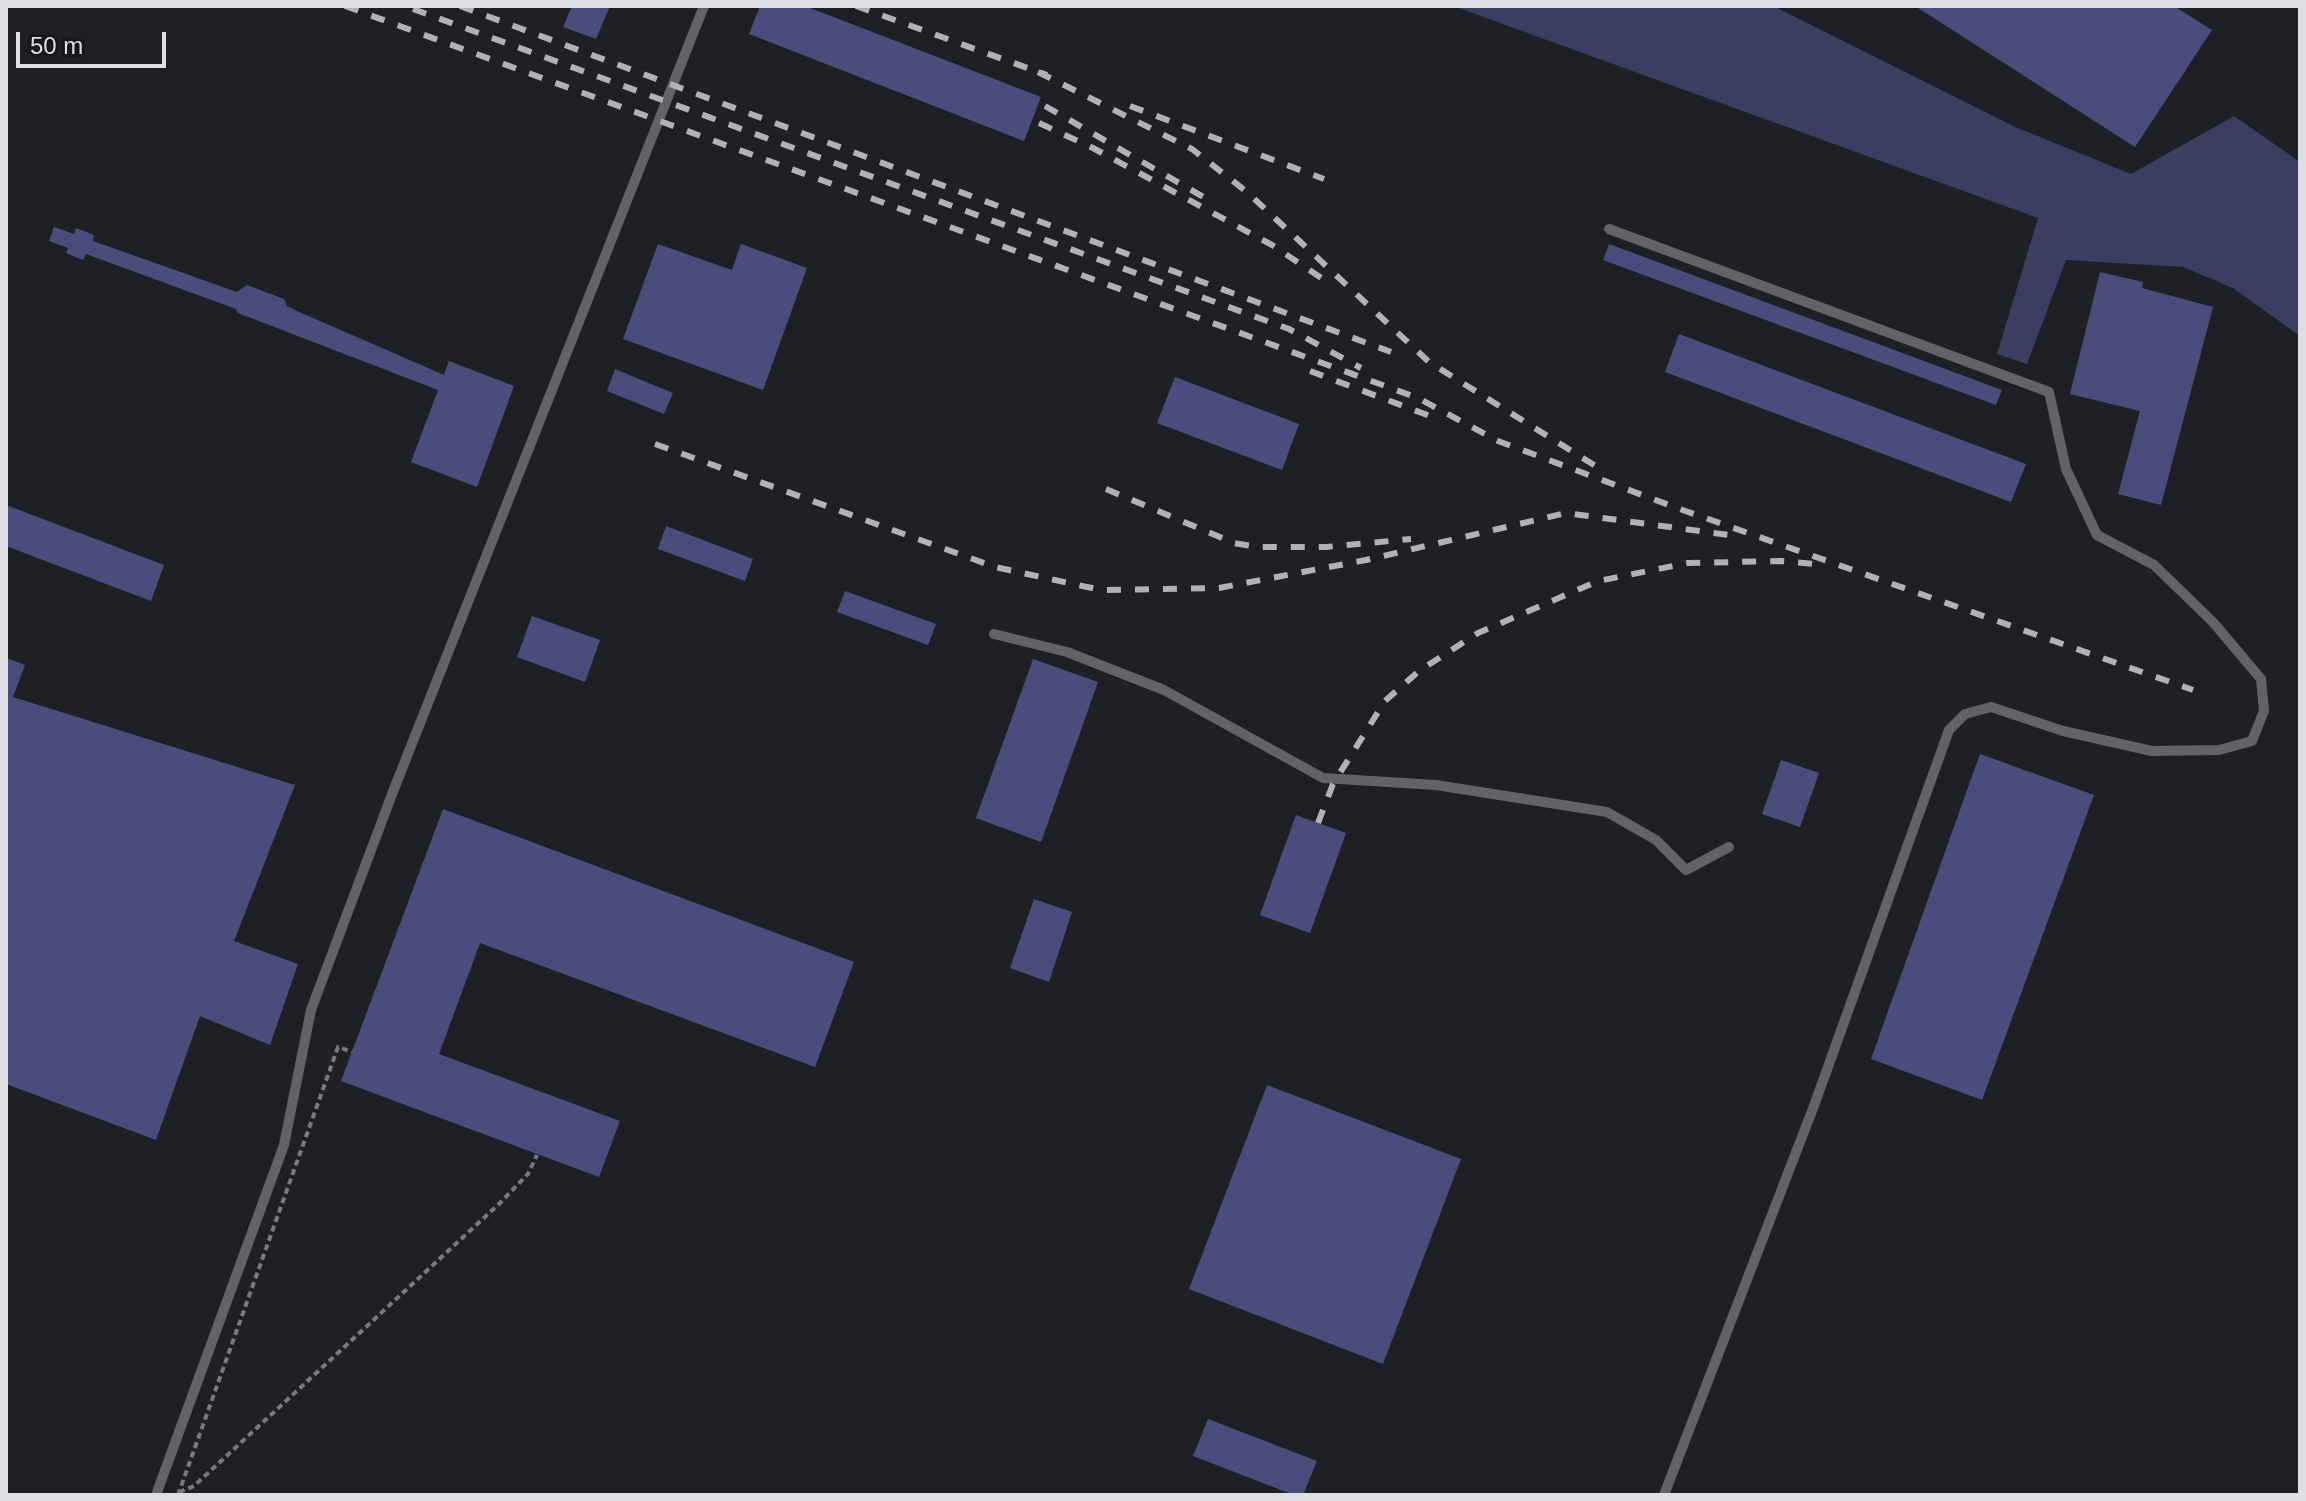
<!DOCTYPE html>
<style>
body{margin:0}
#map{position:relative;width:2306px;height:1501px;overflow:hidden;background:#1f2026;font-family:Arial,sans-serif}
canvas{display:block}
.frame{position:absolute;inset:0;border:8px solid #dfdfe3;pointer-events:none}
.scale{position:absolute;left:16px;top:32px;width:150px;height:36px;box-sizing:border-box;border:4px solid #dfdfe3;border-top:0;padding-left:10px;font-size:24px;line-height:28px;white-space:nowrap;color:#dfdfe3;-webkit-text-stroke:6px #16171c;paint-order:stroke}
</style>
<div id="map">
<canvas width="2306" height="1501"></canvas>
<div class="frame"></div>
<div class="scale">50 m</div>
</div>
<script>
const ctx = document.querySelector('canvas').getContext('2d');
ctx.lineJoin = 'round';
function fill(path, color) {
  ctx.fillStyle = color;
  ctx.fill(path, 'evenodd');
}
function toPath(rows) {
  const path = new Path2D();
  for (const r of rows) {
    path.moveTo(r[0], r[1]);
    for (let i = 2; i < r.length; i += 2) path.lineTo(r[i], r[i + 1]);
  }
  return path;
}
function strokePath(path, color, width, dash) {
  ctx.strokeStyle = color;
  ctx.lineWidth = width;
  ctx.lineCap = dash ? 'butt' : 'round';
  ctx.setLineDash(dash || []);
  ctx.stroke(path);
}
fill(toPath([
 [1453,6,1773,6,2013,126,2131,174,2234,116,2300,162,2300,336,2233,288,2183,267,2066,260,2027,364,1997,354,2038,218]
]), '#3b3d61');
fill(toPath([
 [572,6,610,6,596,39,563,27],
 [760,6,805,6,1041,97,1024,141,749,34],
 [1915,6,2174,6,2212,30,2135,147],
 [54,227,74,234,76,228,94,235,93,241,237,292,247,285,284,299,287,306,297,311,444,375,449,361,514,386,477,487,411,462,438,390,238,313,236,309,86,254,83,260,66,253,68,248,49,241],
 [658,244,732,270,741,244,807,268,763,390,623,339],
 [1609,244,2002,390,1996,405,1603,260],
 [2100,272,2143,282,2142,288,2213,307,2161,505,2118,494,2140,411,2070,394],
 [1679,334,2026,464,2011,502,1665,372],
 [615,369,673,393,664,414,607,391],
 [1175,377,1299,424,1282,470,1157,423],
 [6,505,164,565,151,601,6,546],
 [666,526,753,559,745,581,658,549],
 [845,591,936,624,928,645,837,612],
 [532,616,600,640,585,682,517,657],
 [6,658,25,665,13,697,295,785,234,941,298,964,270,1045,200,1016,156,1140,6,1084],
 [1033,659,1098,682,1041,842,976,818],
 [1980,754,2094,795,1982,1100,1871,1059],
 [1781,760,1819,773,1800,827,1762,814],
 [443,809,854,962,815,1067,480,943,439,1054,620,1121,599,1177,341,1081],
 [1296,815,1346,833,1310,933,1260,915],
 [1034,899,1072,912,1049,982,1010,968],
 [1267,1085,1461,1159,1383,1364,1189,1289],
 [1208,1419,1317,1461,1303,1495,1294,1495,1193,1456]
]), '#4a4d7b');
strokePath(toPath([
 [179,1492,194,1486,500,1203,528,1174,537,1155],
 [178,1495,338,1047,352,1052]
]), '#797a7f', 4, [6, 4]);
strokePath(toPath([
 [1609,229,2049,392,2066,469,2097,535,2154,565,2213,622,2261,679,2264,711,2252,741,2219,750,2152,751,2063,731,1991,707,1965,714,1949,730,1815,1103,1664,1495],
 [994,634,1067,652,1164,690,1323,778,1436,785,1607,812,1656,840,1686,870,1729,847],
 [156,1495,284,1145,311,1010,394,789,704,6]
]), '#626269', 10);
strokePath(toPath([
 [345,6,1418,398,1498,441,1677,508,2193,690],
 [460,6,1391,352],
 [856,6,1047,75],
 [413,9,1289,329,1361,368],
 [1038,72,1192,149,1247,192,1429,362,1602,470],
 [1045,106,1207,199],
 [1130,106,1324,179],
 [1039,123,1093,148,1272,245,1332,285],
 [1310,371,1438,419],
 [655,444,995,567,1101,590,1219,588,1366,560,1566,513,1729,535],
 [1106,489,1234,543,1258,547,1326,547,1411,539],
 [1318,823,1333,784,1385,701,1419,671,1478,633,1598,581,1688,563,1781,561,1814,564]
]), '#b2b2b6', 6, [14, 14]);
</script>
